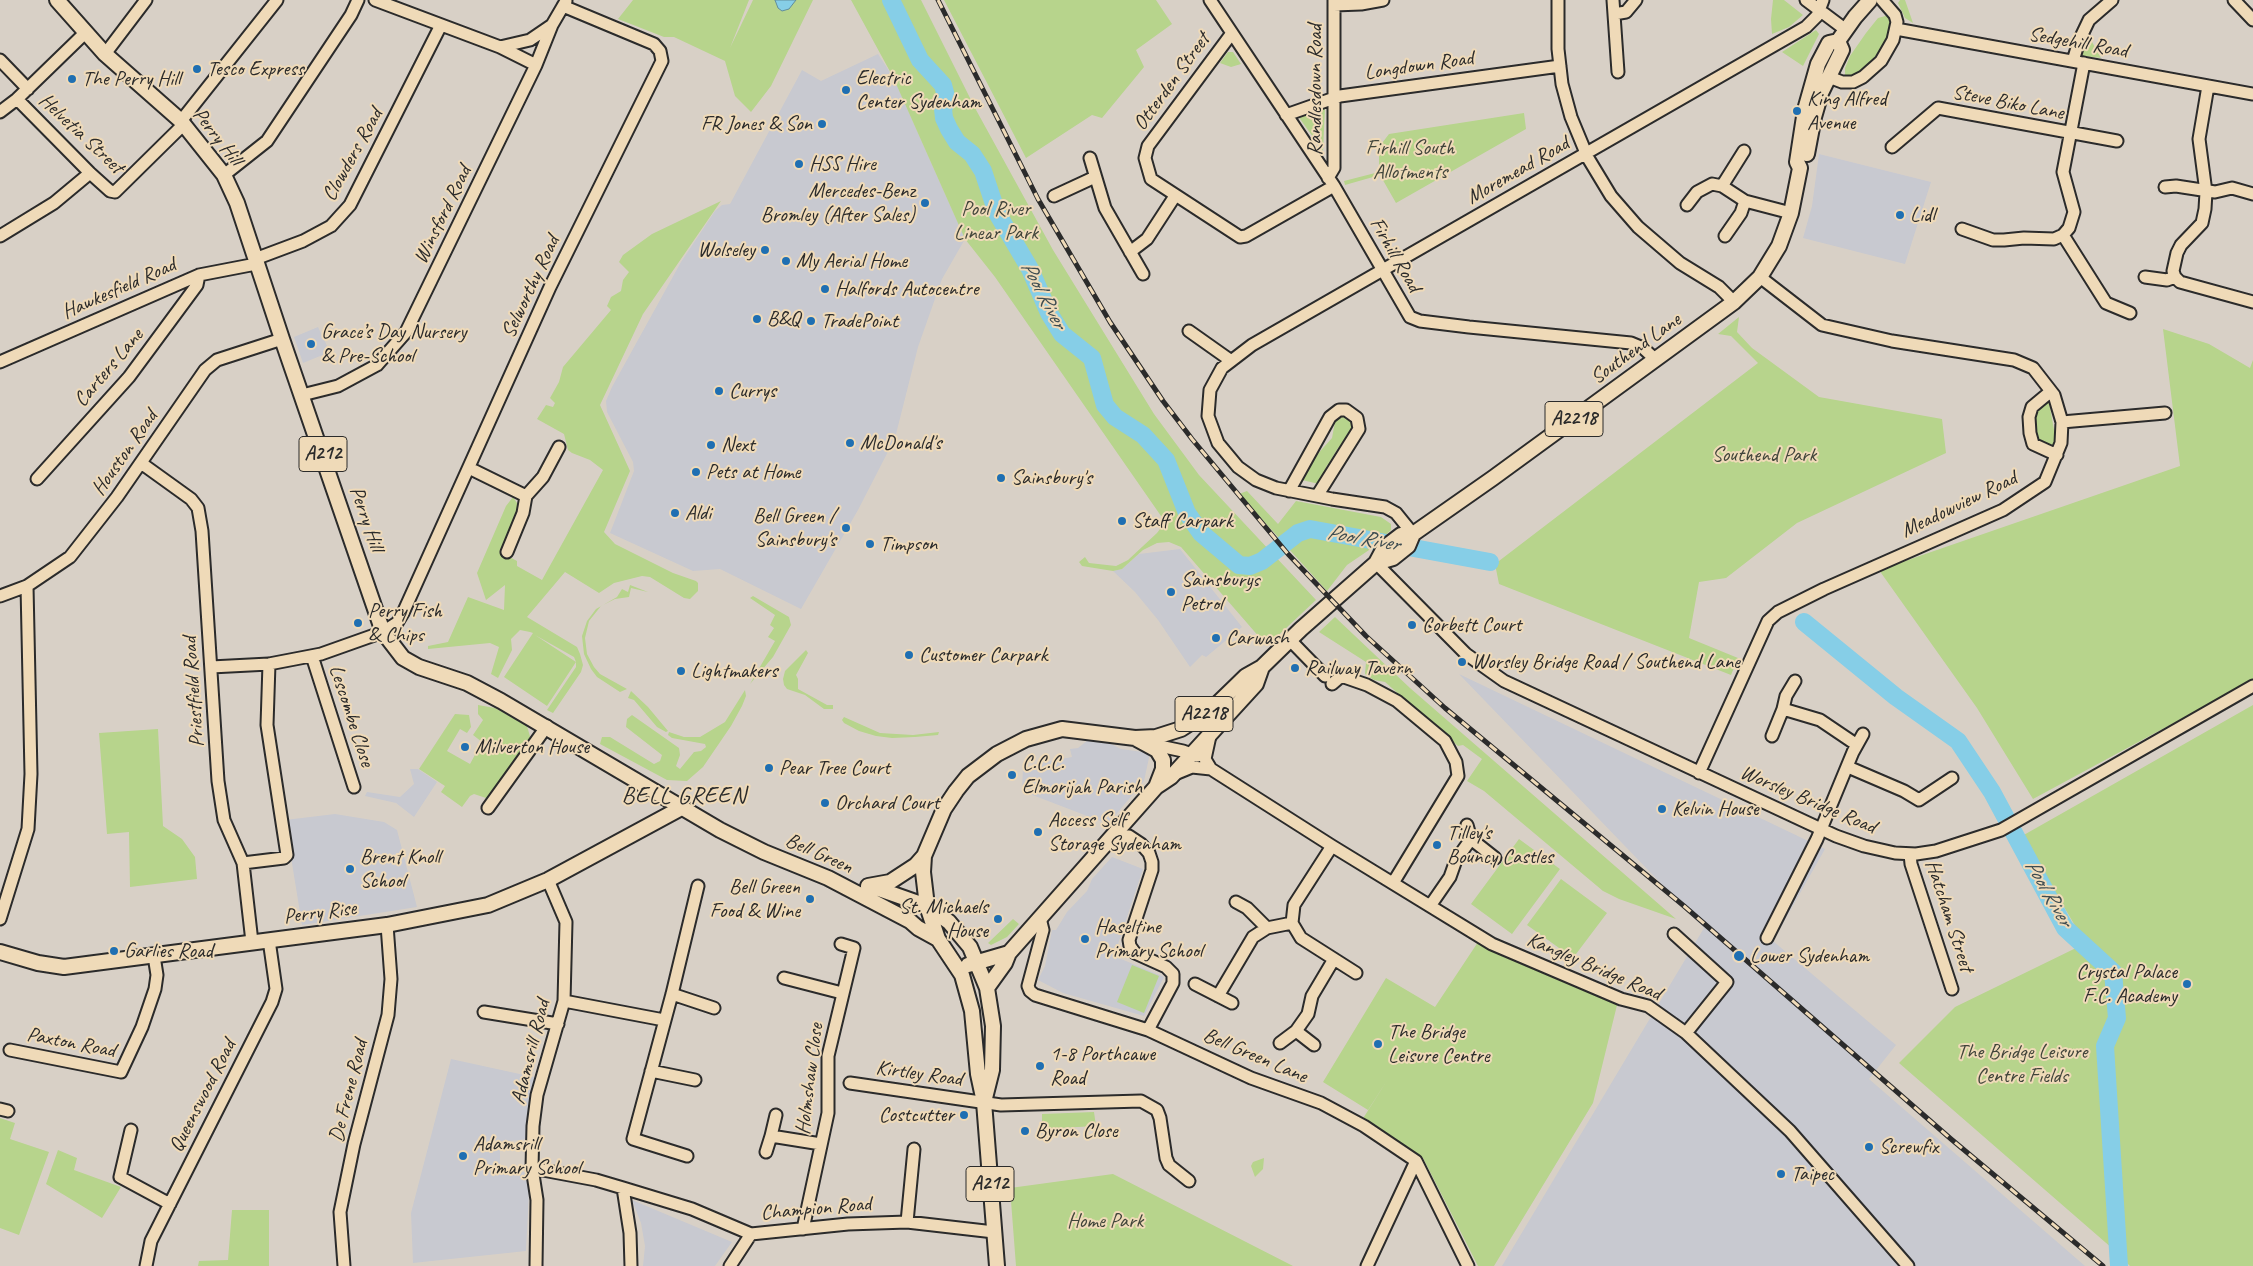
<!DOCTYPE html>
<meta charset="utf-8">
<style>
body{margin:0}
canvas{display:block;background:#d8d0c6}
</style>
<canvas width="2253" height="1266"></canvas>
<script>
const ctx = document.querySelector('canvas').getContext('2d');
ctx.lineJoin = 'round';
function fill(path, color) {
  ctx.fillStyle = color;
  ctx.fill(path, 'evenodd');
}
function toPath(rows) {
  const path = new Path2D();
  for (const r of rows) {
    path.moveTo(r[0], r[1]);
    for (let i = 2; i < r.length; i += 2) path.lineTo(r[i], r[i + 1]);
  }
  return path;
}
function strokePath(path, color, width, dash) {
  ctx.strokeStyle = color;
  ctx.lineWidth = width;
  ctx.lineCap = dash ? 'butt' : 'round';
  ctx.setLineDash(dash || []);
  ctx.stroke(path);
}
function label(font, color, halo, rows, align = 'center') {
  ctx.font = font + ' Caveat,sans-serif';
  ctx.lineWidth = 4;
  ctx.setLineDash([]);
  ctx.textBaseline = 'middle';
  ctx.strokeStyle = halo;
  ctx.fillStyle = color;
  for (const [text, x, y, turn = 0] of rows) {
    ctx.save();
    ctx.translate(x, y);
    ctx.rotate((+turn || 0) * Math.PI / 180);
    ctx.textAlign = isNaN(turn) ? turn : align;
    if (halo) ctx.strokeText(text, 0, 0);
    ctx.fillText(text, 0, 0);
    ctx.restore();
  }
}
fill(toPath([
 [878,54,893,77,965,239,942,279,918,347,895,438,858,510,801,609,720,569,693,571,610,533,634,471,633,462,607,412,606,401,612,387,681,262,715,211,722,205,730,204,802,70,821,81],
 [1819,154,1931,182,1905,264,1803,238,1812,206],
 [318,327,330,352,303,363,294,337],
 [1180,549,1242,627,1206,657,1202,655,1190,667,1158,620,1135,592,1113,571,1122,569,1139,554],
 [1459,674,1825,849,1773,941,1896,1045,1869,1079,2085,1266,1502,1266,1704,928],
 [1088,740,1107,742,1121,749,1150,753,1144,781,1108,824,1022,791,1023,768,1034,770,1034,764,1072,757,1070,749,1078,748],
 [410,769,418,769,437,782,414,817,396,803,365,796,367,792,400,797,414,784],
 [335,814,384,822,397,830,417,907,302,925,285,820],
 [1112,857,1143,869,1114,956,1164,977,1144,1016,1063,993,1038,980,1045,966,1052,930,1056,930,1067,912,1087,891,1092,879],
 [451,1059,538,1078,528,1139,500,1142,500,1171,530,1172,526,1251,413,1263,411,1213],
 [632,1200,732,1242,715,1266,643,1266,645,1246,641,1223]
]), '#c8c9d0');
fill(toPath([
 [633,0,749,0,730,48,753,0,813,0,771,86,751,112,735,96,725,61,674,37,664,37,618,19],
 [851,0,921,0,975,108,1053,250,1154,414,1199,475,1316,600,1267,646,1181,547,1169,542,1157,543,1143,550,1122,569,1113,571,1082,566,1079,562,1085,557,1089,563,1116,566,1128,560,1157,533,1160,529,1161,516,995,277,965,239,893,77],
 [944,0,1156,0,1172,24,1136,50,1144,67,1102,118,1092,115,1026,158],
 [1773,0,1784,0,1803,15,1789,27,1772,34,1771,19],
 [1900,0,1905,0,1913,23,1905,18,1898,3],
 [1889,15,1892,21,1891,35,1877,59,1854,76,1845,78,1845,68,1850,56,1866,33,1878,18],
 [1816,30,1819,34,1803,66,1782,52],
 [2087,33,2101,58,2083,56,2080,52],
 [1228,52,1233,52,1241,64,1231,67,1220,63],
 [1325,108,1323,151,1298,116],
 [1524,113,1526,129,1396,203,1380,175,1345,185,1344,181,1379,172,1379,147,1389,134],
 [721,201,643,314,600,405,630,471,604,532,615,544,673,573,696,581,698,583,698,591,690,599,684,598,650,577,642,576,614,583,599,593,565,572,527,617,577,647,580,654,583,665,581,672,553,713,547,710,576,667,576,662,574,657,535,635,576,662,547,706,504,677,533,633,530,632,520,630,511,639,512,650,498,678,491,674,499,647,490,643,428,649,428,646,448,642,468,597,504,610,505,585,486,600,477,573,506,506,513,497,517,503,517,518,502,553,517,561,517,566,542,580,603,470,590,460,572,453,568,450,564,434,537,419,546,405,553,407,555,403,550,398,559,382,563,367,611,310,607,306,611,297,621,291,623,280,629,272,619,262,623,255,652,234],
 [1739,317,1737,332,1752,348,1819,397,1942,419,1946,453,1797,523,1726,578,1699,582,1689,638,1738,658,1731,675,1499,584,1495,564,1758,363,1731,336,1718,334],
 [2163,329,2209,344,2250,368,2253,360,2253,680,2033,799,1977,708,1879,570,2180,466],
 [2049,402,2056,441,2053,447,2044,446,2036,435,2034,422,2036,408],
 [1342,413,1355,423,1354,432,1345,444,1338,448,1332,458,1335,461,1327,465,1319,484,1302,480,1315,457,1332,438,1335,422],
 [1247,491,1278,524,1296,501,1381,517,1391,524,1391,530,1372,548,1347,565,1327,591,1239,494],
 [630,585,648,592,631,588,629,597,615,599,601,606,589,621,585,638,587,654,594,667,600,674,627,689,620,692,597,677,591,669,584,654,582,636,587,621,596,609,617,597,622,589,628,592],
 [753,596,789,617,791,625,773,657,750,684,775,641,768,637,774,628,770,625,775,615,750,598],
 [1335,617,1410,688,1676,919,1619,899,1603,891,1484,791,1467,781,1482,759,1463,745,1458,746,1385,682,1374,680,1365,674,1366,662,1319,632],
 [806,650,808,653,796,675,798,679,798,689,827,705,833,705,833,709,824,709,805,695,787,689,784,685,783,679,785,671],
 [745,690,746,696,742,706,731,726,703,767,687,781,667,780,600,744,602,737,610,737,654,764,660,761,662,755,626,727,627,719,632,715,679,748,680,755,676,766,680,769,694,752,701,751,706,747,705,744,672,738,668,735,669,732,684,737,700,737,725,722],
 [631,691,648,707,668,731,666,732,657,727,634,700,628,698],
 [478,705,495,708,527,726,531,740,489,799,474,794,470,796,462,807,441,792,445,786,419,769,455,714,469,715,471,727,467,733,460,729,447,751,470,764,482,742,473,735,483,720,478,714],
 [2253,705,2253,1266,2130,1266,2125,1261,2105,1053,2108,1038,2122,1011,2123,1000,2121,982,2111,962,2100,949,2080,934,2022,836],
 [844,717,880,733,913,735,939,732,938,735,915,737,892,738,876,736,859,731,844,723,842,720],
 [158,729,163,826,182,839,195,857,197,879,130,887,129,832,107,834,99,733],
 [1519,839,1560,869,1512,934,1471,904],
 [1561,879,1607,913,1573,958,1527,925],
 [1013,919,1019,924,1007,937,991,945,988,943],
 [1484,933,1619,997,1593,1103,1494,1266,1478,1266,1423,1158,1362,1120,1388,1079,1368,1110,1323,1082,1386,978,1435,1007],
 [2076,948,2108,974,2113,1016,2101,1042,2113,1249,1899,1063,1955,1007],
 [1132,965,1159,976,1144,1013,1117,1002],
 [1094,1112,1096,1126,1042,1129,1042,1114],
 [0,1118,15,1123,10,1139,49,1152,19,1235,0,1228],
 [58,1150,77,1158,74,1170,121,1187,102,1218,46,1184],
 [1264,1158,1263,1169,1255,1177,1251,1166,1253,1162],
 [1113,1174,1293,1266,1016,1266,1010,1188],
 [232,1210,269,1210,269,1266,198,1266,199,1261,228,1260]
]), '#b7d48c');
const water = toPath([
 [775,0,796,0,789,9,782,11,778,8,775,0]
]);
fill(water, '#86cee7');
strokePath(water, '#628d9c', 1);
strokePath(toPath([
 [891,0,920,60,943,85,947,100,943,109,944,118,949,129,957,142,972,154,983,171,997,213,1030,269,1049,313,1062,334,1092,358,1105,405,1115,417,1143,435,1166,460,1187,513,1201,533,1239,565,1250,566,1262,561,1298,533,1310,529,1490,562],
 [1804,622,1896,697,1958,741,1992,792,2065,928,2113,972,2117,1018,2105,1046,2119,1266]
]), '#86cee7', 18);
const minor = toPath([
 [375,0,500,47,536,65],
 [1210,0,1334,186,1410,317,1420,321,1469,327,1631,343,1643,348,1655,359],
 [1558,0,1558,49,1562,84,1571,117,1588,158,1611,196,1638,227,1680,263,1719,287,1734,302],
 [1613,0,1618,72],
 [1806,0,1846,30],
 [2234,0,2253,20],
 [1334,5,1361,4,1383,0],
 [1614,14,1626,12,1636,0],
 [1896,29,2253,94],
 [1232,33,1148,146,1145,158,1151,179,1240,237,1246,236,1334,186],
 [500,47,530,40,552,25],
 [105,54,146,0],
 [0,60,28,89],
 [2073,61,2079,41,2089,20,2112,0],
 [1829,77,1842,82,1853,82,1863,77,1881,61,1893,40,1897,22,1895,15,1882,0],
 [17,99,90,173,110,191,115,192,184,124],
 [0,112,17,99,85,33],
 [1286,115,1340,96,1560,66],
 [181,121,277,0],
 [1892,147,1938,108,2117,141],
 [1090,158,1105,208,1143,274],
 [224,175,267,141,351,15,358,0],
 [1328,178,1334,168,1334,0],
 [1722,186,1745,201,1791,213],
 [2165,187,2176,186,2215,192,2232,188,2253,194],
 [1054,196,1095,177],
 [1687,205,1697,192,1712,184,1722,186,1744,151],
 [1962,229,1993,240,2004,240,2024,238,2054,239,2063,235,2069,228,2074,212,2063,172,2084,63],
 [2063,235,2106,303,2130,313],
 [0,236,54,203,90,173],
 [1725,236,1741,213,1745,201],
 [1130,252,1147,239,1175,196],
 [255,259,303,241,331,226,350,205,441,25],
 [2145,277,2167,280,2175,277,2180,282,2253,302],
 [2175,277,2173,271,2177,253,2181,245,2202,223,2205,209,2206,192,2199,139,2208,86],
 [1189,331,1230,360],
 [0,362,199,275,256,264],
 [2050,392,2032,407,2029,417,2030,433,2033,444,2057,455],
 [302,395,338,386,377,365,406,332,536,65,552,25,566,1],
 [2062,422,2165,413],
 [141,463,191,499,198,508,202,531,218,781,224,820,243,863,252,942],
 [469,468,526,496],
 [37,479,129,377,197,285,199,275],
 [1289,491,1330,417,1339,410,1346,410,1357,418,1359,429,1317,496],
 [1413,534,1396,513,1385,507,1332,499,1276,488,1256,480,1238,467,1218,443,1208,416,1210,390,1222,368,1252,345,1806,27,1817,16,1823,0],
 [507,552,523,513,526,496,543,477,559,447],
 [1376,563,1466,654,1504,681,1836,836,1864,846,1895,853,1916,854,1936,851,2001,830,2253,686],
 [0,596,27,586,70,557,117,497,205,370,217,360,282,339],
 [1290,640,1325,676],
 [312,656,354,787],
 [211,667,269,664,321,654,383,632,397,623,403,613,550,287,662,61,660,51,654,44,563,6],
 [1795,681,1786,696,1783,709,1820,720,1857,745],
 [1332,684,1339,678,1344,677,1367,685,1397,701,1445,741,1456,762,1458,776,1393,883],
 [1210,736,1205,759,1211,769,1332,846,1492,944,1621,999,1648,1006,1686,1033,1790,1131,1908,1266],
 [1772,736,1783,709],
 [1150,744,1183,751,1197,756],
 [1848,767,1904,791,1919,800,1952,778],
 [1699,773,1768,621,1778,612,1824,589,2003,510,2045,482,2061,443,2062,422,2054,395,2033,368,2014,360,1892,341,1822,325,1760,277],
 [1175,774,1192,767,1211,769],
 [488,808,547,726],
 [1467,825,1471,839,1495,858],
 [1111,840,1119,836,1129,836,1141,844,1149,853,1152,862,1152,870,1129,940,1130,946,1135,953,1166,967,1173,974,1173,983,1148,1030],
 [1332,846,1294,905,1292,923,1301,938,1356,973],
 [1910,854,1911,864,1952,989],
 [243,863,284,858,287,855,267,725,269,664],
 [1236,902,1247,908,1267,928],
 [1430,906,1450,877,1456,860,1471,839],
 [1040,918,1043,930,1028,986,1030,991,1035,995,1148,1030,1251,1078,1321,1103,1364,1126,1416,1161,1468,1266],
 [0,919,28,829,31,774,27,586],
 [1674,934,1727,982,1686,1033],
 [1767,938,1817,839,1853,752,1863,734],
 [784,978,842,993],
 [1195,984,1232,1003],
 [672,994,714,1008],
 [1218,996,1253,937,1267,928,1292,923],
 [564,1001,664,1020],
 [484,1012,558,1024],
 [1296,1031,1314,1045],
 [1280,1043,1296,1031,1308,1014,1312,996,1334,959],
 [10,1050,121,1072,142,1027,155,989,157,975,154,956],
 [651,1071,695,1080],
 [850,1083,1001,1105,1141,1101,1157,1110,1160,1118,1166,1158,1169,1165,1189,1181],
 [0,1109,8,1111],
 [776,1115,771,1136,821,1144],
 [131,1130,120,1177,170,1204],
 [766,1152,771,1136],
 [687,1156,633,1139,672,994,698,886],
 [532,1168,596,1180,623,1188,692,1209,751,1234,848,1224,907,1222,994,1232],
 [623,1188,630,1233,631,1266],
 [907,1222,914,1149],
 [803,1229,828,1113,828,1056,854,948,841,944],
 [146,1266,151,1241,272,1002,276,989,269,940],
 [344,1266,340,1212,354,1144,388,1015,391,979,387,925],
 [536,1266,537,1200,532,1168,533,1126,537,1095,564,1001,566,922,548,880],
 [730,1266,751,1234],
 [1367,1266,1416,1161]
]);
const major = toPath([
 [57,0,105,54,181,121,224,175,237,203,282,339,383,632,403,658,419,667,467,683,501,701,720,830,764,852,828,878,910,921,918,928,938,939,962,975,972,1011,978,1074,984,1102,997,1266],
 [1807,154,1814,117,1821,93,1842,50,1838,41],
 [1376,563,1384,548,1401,535,1413,534,1493,478,1734,302,1760,277,1779,246,1791,213,1800,168,1797,162,1805,110,1818,64,1829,43,1838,41,1855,17,1870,0],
 [1135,738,1157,750,1163,760,1163,769,1156,787],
 [924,856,923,872,927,906,938,939],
 [868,886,890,882,916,865,924,856,944,809,956,791,968,776,997,754,1026,739,1062,729,1135,738,1156,737,1181,729,1212,709,1246,676,1262,667,1301,629,1376,563,1393,558,1408,546,1413,534],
 [873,887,927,906,949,922,970,947,987,988,993,1026,992,1070,985,1098],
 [0,952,38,963,64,967,387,925,488,905,548,880,683,807],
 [968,965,1009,953],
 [987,988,1005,963,1009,953,1156,787,1171,777,1256,684,1262,667]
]);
strokePath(minor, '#2b2b2b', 15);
strokePath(major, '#2b2b2b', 18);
strokePath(minor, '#efdab8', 11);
strokePath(major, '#efdab8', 14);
const rail = toPath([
 [938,0,1038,199,1110,322,1163,401,1192,439,1288,554,1366,636,1445,708,1684,906,1951,1139,2103,1266]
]);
strokePath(rail, '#2b2b2b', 5);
strokePath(rail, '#efdab8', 3, [9]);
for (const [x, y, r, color] of [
 [197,69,5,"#1f6fb2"],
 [72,79,5,"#1f6fb2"],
 [846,90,5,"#1f6fb2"],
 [1797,111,5,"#1f6fb2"],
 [822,124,5,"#1f6fb2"],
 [799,164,5,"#1f6fb2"],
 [925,203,5,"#1f6fb2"],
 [1900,215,5,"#1f6fb2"],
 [765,250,5,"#1f6fb2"],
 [786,261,5,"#1f6fb2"],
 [825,289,5,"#1f6fb2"],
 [757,319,5,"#1f6fb2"],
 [811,321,5,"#1f6fb2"],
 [311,344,5,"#1f6fb2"],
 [719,391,5,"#1f6fb2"],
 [850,443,5,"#1f6fb2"],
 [711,445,5,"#1f6fb2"],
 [696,472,5,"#1f6fb2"],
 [1001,478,5,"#1f6fb2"],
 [675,513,5,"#1f6fb2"],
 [1122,521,5,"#1f6fb2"],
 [846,528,5,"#1f6fb2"],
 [870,544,5,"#1f6fb2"],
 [1171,592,5,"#1f6fb2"],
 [358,623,5,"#1f6fb2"],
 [1412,625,5,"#1f6fb2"],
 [1216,638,5,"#1f6fb2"],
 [909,655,5,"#1f6fb2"],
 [1462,662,5,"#1f6fb2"],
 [1295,668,5,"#1f6fb2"],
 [681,671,5,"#1f6fb2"],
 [465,747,5,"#1f6fb2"],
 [769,768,5,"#1f6fb2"],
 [1012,775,5,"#1f6fb2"],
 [825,803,5,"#1f6fb2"],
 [1662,809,5,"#1f6fb2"],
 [1038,832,5,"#1f6fb2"],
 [1437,845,5,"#1f6fb2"],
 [350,869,5,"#1f6fb2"],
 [810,899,5,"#1f6fb2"],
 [998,919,5,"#1f6fb2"],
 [1085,939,5,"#1f6fb2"],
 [114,951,5,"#1f6fb2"],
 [1739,956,6,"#1f6fb2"],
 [2187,984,5,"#1f6fb2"],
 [1378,1044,5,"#1f6fb2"],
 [1040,1066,5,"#1f6fb2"],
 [964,1115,5,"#1f6fb2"],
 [1025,1131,5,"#1f6fb2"],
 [1869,1147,5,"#1f6fb2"],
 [463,1156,5,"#1f6fb2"],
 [1781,1174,5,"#1f6fb2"]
]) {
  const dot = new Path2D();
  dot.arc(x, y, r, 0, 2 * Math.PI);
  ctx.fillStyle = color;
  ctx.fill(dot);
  strokePath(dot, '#efdab8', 2);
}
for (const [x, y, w] of [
 [1574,419,58],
 [323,454,48],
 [1204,714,58],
 [990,1184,48]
]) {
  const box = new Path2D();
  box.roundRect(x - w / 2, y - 17.5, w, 35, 4);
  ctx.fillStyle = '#efdab8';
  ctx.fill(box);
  strokePath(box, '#2b2b2b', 1);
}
label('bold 20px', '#2b2b2b', null, [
 ["A2218",1574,419],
 ["A212",323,454],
 ["A2218",1204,714],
 ["A212",990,1184]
]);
label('21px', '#2b2b2b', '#efdab8', [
 ["Sedgehill Road",2078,43,10],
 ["Longdown Road",1419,66,-8],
 ["Otterden Street",1172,82,-54],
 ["Randlesdown Road",1315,90,-90],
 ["Steve Biko Lane",2008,103,11],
 ["Helvetia Street",81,134,43],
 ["Perry Hill",217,137,52],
 ["Clowders Road",353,155,-61],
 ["Moremead Road",1518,171,-30],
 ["Winsford Road",443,215,-64],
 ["Firhill Road",1395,255,60],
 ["Selworthy Road",531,287,-65],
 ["Hawkesfield Road",119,289,-24],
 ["Southend Lane",1636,349,-36],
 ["Carters Lane",109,368,-50],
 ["Houston Road",125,453,-55],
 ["Meadowview Road",1959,505,-26],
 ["Perry Hill",366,519,71],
 ["Priestfield Road",194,692,-94],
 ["Lescombe Close",351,716,72],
 ["Worsley Bridge Road",1808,800,23],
 ["Bell Green",819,854,24],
 ["Perry Rise",320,913,-7],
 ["Hatcham Street",1949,916,72],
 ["Kangley Bridge Road",1594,967,23],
 ["Paxton Road",71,1043,11],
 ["Adamsrill Road",531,1052,-76],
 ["Bell Green Lane",1255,1056,23],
 ["Kirtley Road",919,1074,8],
 ["Holmshaw Close",810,1079,-83],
 ["De Frene Road",349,1091,-76],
 ["Queenswood Road",203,1096,-63],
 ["Champion Road",816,1209,-5]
]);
label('21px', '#2b2b2b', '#efdab8', [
 ["Tesco Express",207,69],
 ["Electric",856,78],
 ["Center Sydenham",856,102],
 ["The Perry Hill",82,79],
 ["King Alfred",1807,99],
 ["Avenue",1807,123],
 ["FR Jones & Son",812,124,"right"],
 ["HSS Hire",809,164],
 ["Mercedes-Benz",915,191,"right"],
 ["Bromley (After Sales)",915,215,"right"],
 ["Lidl",1910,215],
 ["Wolseley",755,250,"right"],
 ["My Aerial Home",796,261],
 ["Halfords Autocentre",835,289],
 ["B&Q",767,319],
 ["TradePoint",821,321],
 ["Grace’s Day Nursery",321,332],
 ["& Pre-School",321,356],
 ["Currys",729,391],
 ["McDonald's",860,443],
 ["Next",721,445],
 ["Pets at Home",706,472],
 ["Sainsbury's",1011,478],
 ["Aldi",685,513],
 ["Bell Green /",836,516,"right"],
 ["Sainsbury's",836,540,"right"],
 ["Staff Carpark",1132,521],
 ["Timpson",880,544],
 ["Sainsburys",1181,580],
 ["Petrol",1181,604],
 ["Perry Fish",368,611],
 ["& Chips",368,635],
 ["Corbett Court",1422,625],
 ["Carwash",1226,638],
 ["Customer Carpark",919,655],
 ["Worsley Bridge Road / Southend Lane",1472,662],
 ["Railway Tavern",1305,668],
 ["Lightmakers",691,671],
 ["Milverton House",475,747],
 ["C.C.C.",1022,763],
 ["Elmorijah Parish",1022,787],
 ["Pear Tree Court",779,768],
 ["Orchard Court",835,803],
 ["Kelvin House",1672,809],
 ["Access Self",1048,820],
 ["Storage Sydenham",1048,844],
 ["Tilley's",1447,833],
 ["Bouncy Castles",1447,857],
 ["Brent Knoll",360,857],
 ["School",360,881],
 ["Bell Green",800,887,"right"],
 ["Food & Wine",800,911,"right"],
 ["St. Michaels",988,907,"right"],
 ["House",988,931,"right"],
 ["Haseltine",1095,927],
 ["Primary School",1095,951],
 ["Garlies Road",124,951],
 ["Lower Sydenham",1750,956],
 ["Crystal Palace",2177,972,"right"],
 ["F.C. Academy",2177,996,"right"],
 ["The Bridge",1388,1032],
 ["Leisure Centre",1388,1056],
 ["1-8 Porthcawe",1050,1054],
 ["Road",1050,1078],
 ["Costcutter",954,1115,"right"],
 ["Byron Close",1035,1131],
 ["Adamsrill",473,1144],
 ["Primary School",473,1168],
 ["Screwfix",1879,1147],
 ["Taipec",1791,1174]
], 'left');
label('21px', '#40443a', '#efdab8', [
 ["Firhill South",1410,148],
 ["Allotments",1410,172],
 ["Pool River",996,209],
 ["Linear Park",996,233],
 ["Southend Park",1764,455],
 ["The Bridge Leisure",2022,1052],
 ["Centre Fields",2022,1076],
 ["Home Park",1105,1221]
]);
label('italic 22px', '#3d4c51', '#efdab8', [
 ["Pool River",1043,295,62],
 ["Pool River",1363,539,10],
 ["Pool River",2048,893,60]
]);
ctx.letterSpacing = '1px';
label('24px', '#2b2b2b', '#efdab8', [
 ["BELL GREEN",684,797]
]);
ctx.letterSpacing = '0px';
</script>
